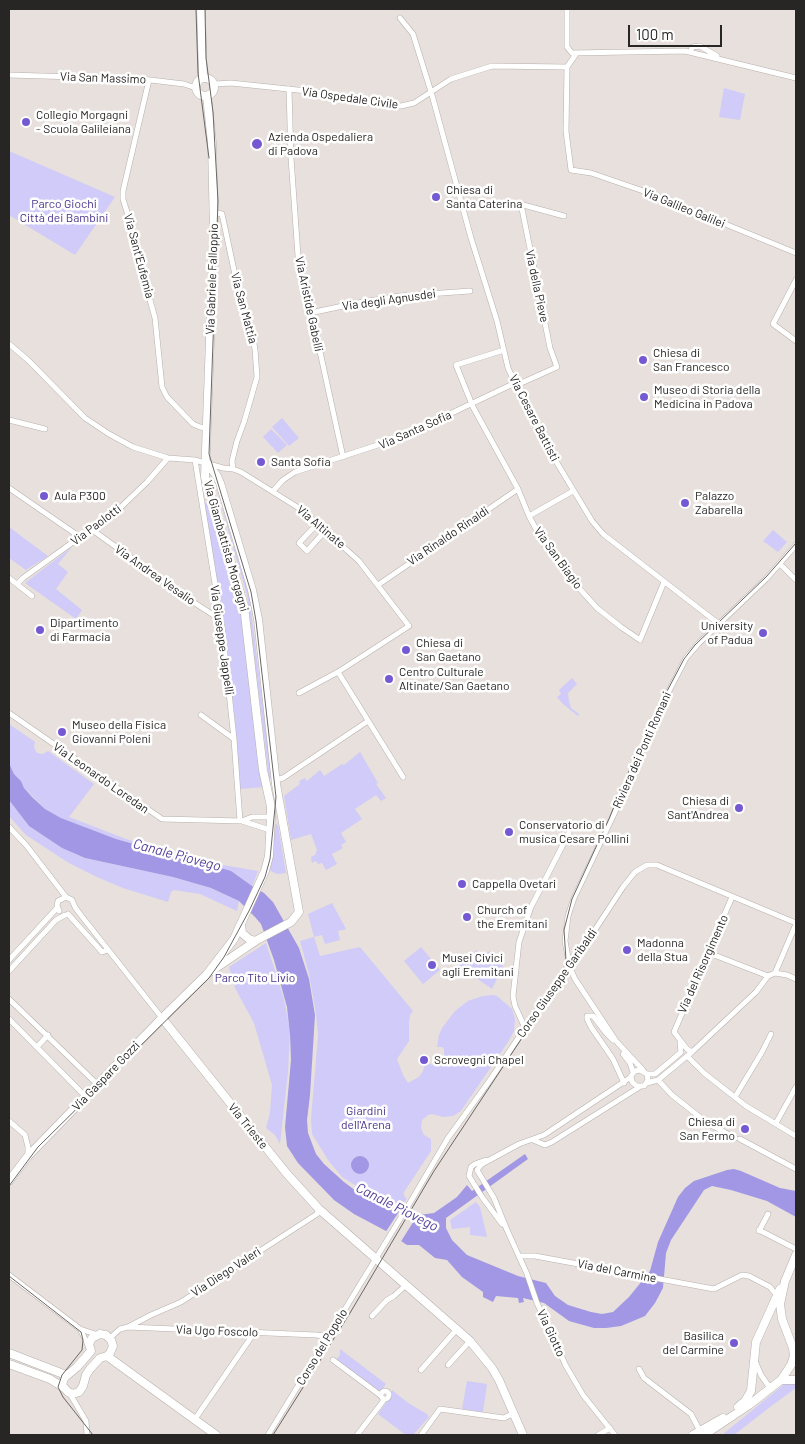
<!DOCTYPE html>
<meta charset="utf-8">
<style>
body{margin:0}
#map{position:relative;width:805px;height:1444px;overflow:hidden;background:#e7e0dc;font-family:Barlow,sans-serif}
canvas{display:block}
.frame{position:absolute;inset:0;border:10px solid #282625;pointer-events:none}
.scale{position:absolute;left:628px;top:25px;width:94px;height:22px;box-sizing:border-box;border:2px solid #282625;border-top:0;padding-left:6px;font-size:15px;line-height:18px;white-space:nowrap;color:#282625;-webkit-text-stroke:4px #fff;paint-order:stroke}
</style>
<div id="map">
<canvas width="805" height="1444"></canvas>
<div class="frame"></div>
<div class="scale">100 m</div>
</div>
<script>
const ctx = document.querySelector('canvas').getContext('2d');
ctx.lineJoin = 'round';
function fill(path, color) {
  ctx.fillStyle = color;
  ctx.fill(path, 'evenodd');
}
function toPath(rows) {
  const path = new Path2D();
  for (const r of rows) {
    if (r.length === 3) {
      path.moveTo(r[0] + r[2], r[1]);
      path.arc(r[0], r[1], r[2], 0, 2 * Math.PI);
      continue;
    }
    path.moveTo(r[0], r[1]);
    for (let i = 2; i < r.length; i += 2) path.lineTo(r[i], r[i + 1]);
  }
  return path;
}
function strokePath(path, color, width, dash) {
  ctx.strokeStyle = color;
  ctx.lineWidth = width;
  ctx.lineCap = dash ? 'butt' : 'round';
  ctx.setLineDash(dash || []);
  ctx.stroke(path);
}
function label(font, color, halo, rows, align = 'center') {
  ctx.font = font + ' Barlow,sans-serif';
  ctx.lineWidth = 5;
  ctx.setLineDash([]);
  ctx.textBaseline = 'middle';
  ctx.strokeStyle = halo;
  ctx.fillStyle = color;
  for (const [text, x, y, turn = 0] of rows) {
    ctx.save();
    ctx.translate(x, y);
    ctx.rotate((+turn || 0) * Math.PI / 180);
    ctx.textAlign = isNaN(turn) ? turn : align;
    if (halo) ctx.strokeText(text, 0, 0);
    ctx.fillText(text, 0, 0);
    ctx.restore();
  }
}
fill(toPath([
 [724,88,745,94,740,120,719,117],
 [9,151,115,197,75,255,9,215],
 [282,418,299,438,289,446,272,427],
 [271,429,287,445,278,453,263,437],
 [213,478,249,595,272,778,269,779,247,595],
 [213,501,241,599,265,787,240,789,235,721,224,628,203,504],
 [9,527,48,556,26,570,9,558],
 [773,530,787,542,778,552,763,541],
 [72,547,58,564,68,572,56,589,82,610,76,619,25,583],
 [572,678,577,684,568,693,569,701,571,708,579,714,578,716,563,704,557,697,561,694,559,690],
 [9,724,35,742,34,747,37,753,43,754,48,751,94,784,69,817,126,839,199,861,258,871,252,887,238,876,214,866,116,839,61,818,45,809,24,788,21,781,14,774,9,763],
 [360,752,378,783,376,784,386,798,381,801,376,795,355,809,362,819,341,833,346,842,341,845,343,848,332,854,337,864,326,870,322,863,318,864,316,861,312,863,311,857,315,855,317,850,311,834,291,840,284,796,300,784,299,781,305,778,307,781,320,770,324,776,342,764,344,765],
 [9,800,29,826,62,848,85,858,173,877,211,888,239,901,237,911,200,894,174,890,171,892,168,902,123,888,97,877,69,863,26,835,9,816],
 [275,824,278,825,286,873,277,874,269,870],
 [332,903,346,929,338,931,340,940,325,944,322,935,314,937,320,956,360,947,413,1011,410,1015,409,1022,409,1041,397,1059,403,1075,408,1083,419,1077,423,1071,425,1064,442,1065,444,1063,444,1049,442,1047,437,1047,439,1035,442,1028,455,1011,468,1001,483,996,493,995,497,996,512,1009,515,1019,514,1031,508,1042,461,1111,453,1116,443,1117,432,1114,428,1115,422,1120,421,1128,424,1135,431,1139,431,1151,404,1192,404,1196,407,1199,401,1206,379,1200,342,1177,328,1160,312,1134,311,1119,318,1036,316,1013,309,974,300,941,314,937,308,914],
 [266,943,284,999,290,1030,288,1072,280,1144,275,1135,266,1128,270,1113,272,1085,254,1023,235,988,229,967],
 [421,947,440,970,423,984,404,961],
 [477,950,482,957,490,951,503,966,492,989,475,977,467,978,457,976,453,971],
 [476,1202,480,1207,487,1237,470,1235,470,1227,452,1229,450,1220],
 [340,1349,386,1384,380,1393,336,1360,340,1355],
 [467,1381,487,1384,483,1412,462,1409],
 [788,1381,793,1381,796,1384,796,1388,770,1407,734,1435,722,1435],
 [392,1390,408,1403,427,1414,429,1417,413,1435,406,1435,378,1414,390,1397]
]), '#d0cbf8');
fill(toPath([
 [9,763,14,774,21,781,24,788,32,797,45,809,61,818,116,839,231,871,252,886,264,893,273,902,299,948,309,979,315,1015,310,1095,307,1120,308,1133,316,1154,324,1164,344,1182,356,1191,378,1202,419,1215,434,1213,457,1197,467,1185,472,1191,525,1154,528,1159,446,1218,446,1228,452,1240,467,1255,518,1276,546,1283,555,1296,568,1305,591,1312,602,1314,613,1312,629,1297,650,1271,658,1242,678,1197,685,1188,694,1181,727,1170,734,1169,741,1171,780,1188,796,1191,796,1217,767,1201,731,1190,712,1186,704,1190,671,1240,666,1253,663,1288,655,1303,645,1316,621,1326,606,1328,594,1328,569,1321,544,1303,523,1298,524,1302,519,1303,518,1298,496,1296,493,1302,483,1297,483,1292,462,1277,447,1260,435,1258,419,1245,407,1245,386,1231,354,1214,334,1200,298,1163,287,1146,285,1127,291,1060,290,1034,287,1007,274,960,261,924,255,917,239,901,211,888,173,877,85,858,62,848,29,826,9,800],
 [360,1165,9]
]), '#a297e4');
fill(toPath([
 [402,1207,420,1214,419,1216,417,1216,400,1243,385,1233]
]), '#e7e0dc');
const street = toPath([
 [567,9,567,47,572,53,685,51,796,78],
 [400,18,413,34,432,95,471,238,497,321,508,368,520,394,548,448,592,521,603,534,719,624],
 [691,52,692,47,700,46,717,56],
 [567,67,566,131,571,170,591,173,652,194,796,253],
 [567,67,576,54],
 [9,75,142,79,184,84,196,88],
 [149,80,123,191,123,199,140,254,144,278,155,318,162,387,167,397,193,424,200,427,206,428],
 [215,84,231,83,326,93,366,102,401,106,414,103,451,79,492,66,567,67],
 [289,89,291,158,298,256,306,299,314,324,343,457],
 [461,204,516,203,564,216],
 [214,212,222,214,238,289,251,329,255,349,257,377,244,422,237,441,232,461,233,469],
 [796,280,773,324,796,341],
 [310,313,357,303,400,296,470,291],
 [9,344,28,360,85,418,109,434,133,447,168,458,195,460,223,468,233,469,241,472,302,510,359,561,409,626,338,672,299,693],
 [504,350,456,365,473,407,518,489,529,516,544,544,578,587,597,608,621,627,640,640,664,582],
 [9,420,45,429],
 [195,460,222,627,234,739,240,821],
 [9,488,80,537],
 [273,491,283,480,295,472,399,438,515,383,519,384,557,367,550,348,521,204],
 [529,516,573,491],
 [318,523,299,543,307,551,326,530],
 [91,529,187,598,218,618,221,617],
 [780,564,796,580],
 [9,578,32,596],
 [17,584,23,578,119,509,147,482,168,458],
 [378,585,518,489],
 [338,672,403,777],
 [9,713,162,819,242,821,252,817,271,817],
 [201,715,234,739],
 [276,780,283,778,368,721],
 [242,821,270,830],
 [9,827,26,845,66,897,72,900,75,907,80,914,162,1018],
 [59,911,57,906,58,901,66,897],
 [68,914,102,952,108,950],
 [709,953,768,976],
 [9,960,57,908],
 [9,971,56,920,65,915],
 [775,973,787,975,796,979],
 [768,976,775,973,796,924],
 [9,999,98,1085],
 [9,1019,86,1097],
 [525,1028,515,1006,513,996,519,942,531,907,569,833],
 [613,1040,606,1033,593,1016,587,1016,587,1019,591,1027,613,1059,624,1083],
 [37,1047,48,1035],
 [692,1052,687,1049,674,1032,732,897],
 [623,1054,630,1063,633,1072],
 [687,1056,704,1073,746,1106,796,1136],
 [643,1070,616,1041,575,979,570,968,565,941,568,916,574,898,615,812,658,712,686,658,699,643,766,579,796,545],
 [647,1074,648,1080,644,1086,637,1086,632,1082,631,1076,635,1071,640,1070,647,1074,655,1074,673,1059,681,1052,680,1043],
 [658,1080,672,1095,706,1122,735,1138],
 [647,1083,658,1080,692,1052,756,992,768,976],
 [735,1097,762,1052,771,1034],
 [9,1121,25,1135,28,1147,28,1155],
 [776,1123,796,1087],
 [740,1139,796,1169],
 [533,1140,545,1145,552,1142,641,1086],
 [486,1160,475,1164,471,1167,469,1176,482,1197,502,1224],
 [759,1230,796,1249],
 [759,1231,768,1214],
 [520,1256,535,1256,714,1289,742,1275,749,1276,770,1287,778,1297],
 [9,1275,80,1329,89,1347],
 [372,1316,387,1300,394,1296,406,1285],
 [128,1327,151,1315,181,1302,317,1214,319,1209],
 [80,1329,98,1335],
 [110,1338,120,1329,128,1327,316,1335,324,1336,328,1338],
 [333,1360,380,1395],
 [755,1361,761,1375,770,1388],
 [448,1365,470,1341],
 [639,1369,644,1378,691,1414,701,1433],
 [421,1370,457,1329],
 [385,1395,4],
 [70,1394,86,1421,87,1435],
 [195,1419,254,1333],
 [268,1435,411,1201,448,1138,490,1080,548,994,570,968,623,887,635,872,647,865,657,865,796,923],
 [357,1435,384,1400],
 [421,1435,440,1409,504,1418,514,1413],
 [598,1435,610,1428],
 [615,1435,583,1395,566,1366,537,1303,527,1274,507,1230,494,1198,477,1170,482,1164,519,1144,544,1135,631,1077]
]);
const secondary = toPath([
 [201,9,203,78],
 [205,87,9],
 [207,96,212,143,214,230,205,477,244,606,263,770,271,807,271,817,269,856,265,871,234,939,207,974],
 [241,925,242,933,249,939,255,941],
 [162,1018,287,1174,319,1209,470,1341,492,1368,499,1380,523,1435],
 [9,1181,28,1156,162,1018,207,974,257,940,291,922,299,912,276,784,258,619,252,590,220,483,217,476,207,463],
 [100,1334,106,1335,111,1340,113,1346,110,1353,107,1356,100,1358,90,1369,86,1375,83,1386,79,1392,73,1394,68,1392,62,1385,64,1378,77,1367,91,1351,89,1344,92,1338,100,1334],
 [9,1353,66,1375],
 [107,1356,216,1435],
 [9,1364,50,1379,64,1388],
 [781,1380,796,1380],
 [738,1407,745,1401,751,1391,756,1342,780,1289],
 [693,1435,723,1418],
 [704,1435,749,1405,781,1380,791,1365,794,1356,793,1348,782,1319,780,1304,785,1281,796,1255]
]);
strokePath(street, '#b7b0ad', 6);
strokePath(secondary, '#b7b0ad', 9);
strokePath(street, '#fff', 5);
strokePath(secondary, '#fff', 8);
strokePath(toPath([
 [196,9,198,73,209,158],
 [9,1186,38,1147,209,978,224,957,249,911,265,877,270,859,276,797,256,621,251,592,209,454,218,201,213,112,206,58,205,9],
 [9,1276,81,1332,83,1340,82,1350,62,1375,58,1387,63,1397,93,1435],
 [273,1435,350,1313,434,1171,561,979,566,960,564,930,572,899,609,819,624,782,656,712,684,659,695,645,766,577,796,543]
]), '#6b6765', 1);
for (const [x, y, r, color] of [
 [26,122,5,"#7559d3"],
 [257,144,6,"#7559d3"],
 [436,197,5,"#7559d3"],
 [643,360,5,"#7559d3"],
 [644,397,5,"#7559d3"],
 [261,462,5,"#7559d3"],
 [44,496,5,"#7559d3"],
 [685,503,5,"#7559d3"],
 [40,630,5,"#7559d3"],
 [763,633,5,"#7559d3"],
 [406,650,5,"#7559d3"],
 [389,679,5,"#7559d3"],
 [62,732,5,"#7559d3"],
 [739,808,5,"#7559d3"],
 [509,832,5,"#7559d3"],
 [462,884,5,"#7559d3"],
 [467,917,5,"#7559d3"],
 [627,950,5,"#7559d3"],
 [432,965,5,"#7559d3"],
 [424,1060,5,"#7559d3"],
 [745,1129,5,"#7559d3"],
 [734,1343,5,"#7559d3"]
]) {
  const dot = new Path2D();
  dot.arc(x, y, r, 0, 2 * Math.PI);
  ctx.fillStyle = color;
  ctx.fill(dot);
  strokePath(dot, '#fff', 2);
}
label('12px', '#282625', '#fff', [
 ["Via San Massimo",103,78,2],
 ["Via Ospedale Civile",350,98,8],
 ["Via Galileo Galilei",684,208,22],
 ["Via Sant'Eufemia",139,256,75],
 ["Via Gabriele Falloppio",212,279,-88],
 ["Via della Pieve",537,286,78],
 ["Via degli Agnusdei",389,300,-8],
 ["Via Aristide Gabelli",309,304,78],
 ["Via San Mattia",244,308,75],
 ["Via Cesare Battisti",534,418,63],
 ["Via Santa Sofia",415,430,-24],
 ["Via Paolotti",96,525,-37],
 ["Via Altinate",321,527,40],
 ["Via Rinaldo Rinaldi",448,536,-34],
 ["Via Giambattista Morgagni",226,546,74],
 ["Via San Biagio",558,558,54],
 ["Via Andrea Vesalio",155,575,35],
 ["Via Giuseppe Jappelli",222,640,82],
 ["Riviera dei Ponti Romani",642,750,-66],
 ["Via Leonardo Loredan",101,778,35],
 ["Via del Risorgimento",703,964,-66],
 ["Corso Giuseppe Garibaldi",557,983,-55],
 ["Via Gaspare Gozzi",106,1076,-46],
 ["Via Trieste",248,1126,51],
 ["Via del Carmine",617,1271,11],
 ["Via Diego Valeri",226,1272,-33],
 ["Via Ugo Foscolo",217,1331,2],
 ["Via Giotto",551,1333,65],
 ["Corso del Popolo",322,1347,-59]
]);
label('12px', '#282625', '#fff', [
 ["Collegio Morgagni",36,115],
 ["- Scuola Galileiana",36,129],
 ["Azienda Ospedaliera",268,137],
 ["di Padova",268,151],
 ["Chiesa di",446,190],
 ["Santa Caterina",446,204],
 ["Chiesa di",653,353],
 ["San Francesco",653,367],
 ["Museo di Storia della",654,390],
 ["Medicina in Padova",654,404],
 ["Santa Sofia",271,462],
 ["Aula P300",54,496],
 ["Palazzo",695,496],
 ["Zabarella",695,510],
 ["Dipartimento",50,623],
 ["di Farmacia",50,637],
 ["University",753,626,"right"],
 ["of Padua",753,640,"right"],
 ["Chiesa di",416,643],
 ["San Gaetano",416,657],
 ["Centro Culturale",399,672],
 ["Altinate/San Gaetano",399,686],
 ["Museo della Fisica",72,725],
 ["Giovanni Poleni",72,739],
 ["Chiesa di",729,801,"right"],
 ["Sant'Andrea",729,815,"right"],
 ["Conservatorio di",519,825],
 ["musica Cesare Pollini",519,839],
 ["Cappella Ovetari",472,884],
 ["Church of",477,910],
 ["the Eremitani",477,924],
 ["Madonna",637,943],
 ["della Stua",637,957],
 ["Musei Civici",442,958],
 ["agli Eremitani",442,972],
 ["Scrovegni Chapel",434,1060],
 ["Chiesa di",735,1122,"right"],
 ["San Fermo",735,1136,"right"],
 ["Basilica",724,1336,"right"],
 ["del Carmine",724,1350,"right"]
], 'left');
label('12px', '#49328c', '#fff', [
 ["Parco Giochi",64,204],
 ["Città dei Bambini",64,218],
 ["Parco Tito Livio",255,978],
 ["Giardini",366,1111],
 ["dell'Arena",366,1125]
]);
label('italic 14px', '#55419c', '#fff', [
 ["Canale Piovego",177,855,15],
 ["Canale Piovego",397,1207,27]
]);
</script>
